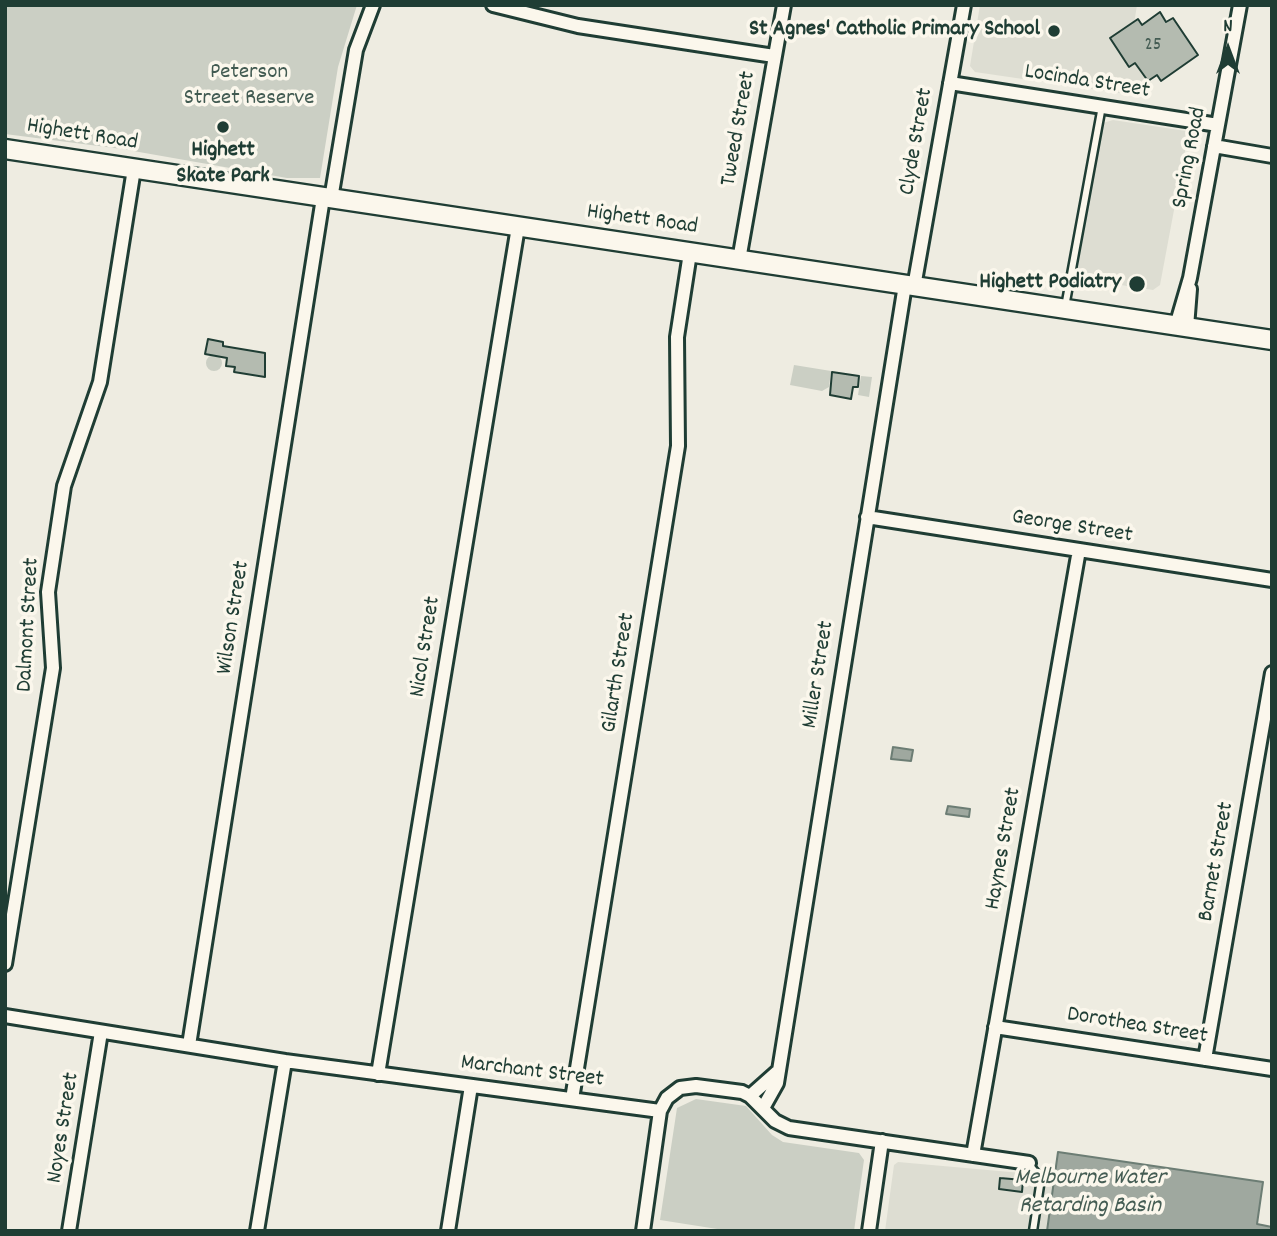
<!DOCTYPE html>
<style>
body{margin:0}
#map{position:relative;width:1277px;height:1236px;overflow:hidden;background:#eeece1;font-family:Dekko,sans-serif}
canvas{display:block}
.frame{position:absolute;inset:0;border:7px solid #1f3d34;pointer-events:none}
.north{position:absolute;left:1193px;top:14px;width:70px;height:70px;-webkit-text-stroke:5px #fbf7ec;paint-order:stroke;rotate:0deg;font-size:19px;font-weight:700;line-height:28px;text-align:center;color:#1f3d34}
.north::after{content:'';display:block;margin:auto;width:24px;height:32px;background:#1f3d34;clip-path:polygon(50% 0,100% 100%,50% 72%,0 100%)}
</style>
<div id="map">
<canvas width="1277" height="1236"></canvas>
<div class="frame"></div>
<div class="north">N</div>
</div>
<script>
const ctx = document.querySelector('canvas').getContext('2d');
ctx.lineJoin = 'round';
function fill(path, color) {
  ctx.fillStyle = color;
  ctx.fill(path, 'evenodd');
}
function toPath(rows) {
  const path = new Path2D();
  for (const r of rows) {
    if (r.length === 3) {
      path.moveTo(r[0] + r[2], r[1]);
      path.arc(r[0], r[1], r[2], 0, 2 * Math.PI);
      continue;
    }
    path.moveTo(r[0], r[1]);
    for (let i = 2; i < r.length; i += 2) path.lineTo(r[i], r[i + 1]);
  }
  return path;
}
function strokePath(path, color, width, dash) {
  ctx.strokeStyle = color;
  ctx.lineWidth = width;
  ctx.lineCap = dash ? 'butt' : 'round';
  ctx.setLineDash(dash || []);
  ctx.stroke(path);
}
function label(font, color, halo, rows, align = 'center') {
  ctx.font = font + ' Dekko,sans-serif';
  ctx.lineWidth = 7;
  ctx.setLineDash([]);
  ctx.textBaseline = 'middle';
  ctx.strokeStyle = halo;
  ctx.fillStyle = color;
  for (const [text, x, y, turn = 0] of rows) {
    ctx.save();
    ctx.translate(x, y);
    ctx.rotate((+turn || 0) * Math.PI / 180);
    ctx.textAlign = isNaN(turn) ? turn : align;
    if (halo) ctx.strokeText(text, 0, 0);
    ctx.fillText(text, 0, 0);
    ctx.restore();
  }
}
fill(toPath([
 [980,5,1137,5,1129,56,1148,82,1146,97,975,72,970,66],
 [1113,120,1186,131,1188,135,1160,285,1153,290,1076,278,1103,123],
 [898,1162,1055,1176,1047,1231,885,1231,894,1165]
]), '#ddddd2');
fill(toPath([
 [5,5,357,5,338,67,320,178,287,178,122,149,5,134],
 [214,363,8],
 [794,365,831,371,829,387,822,391,790,385],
 [861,376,872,377,869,397,858,395],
 [696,1099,746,1106,772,1135,783,1142,859,1153,864,1160,854,1231,730,1231,660,1220,677,1108]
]), '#cbcfc4');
const water = toPath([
 [893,747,913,750,911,761,891,759,893,747],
 [948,806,970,809,969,817,946,814,948,806],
 [1058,1152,1263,1182,1257,1224,1272,1227,1272,1231,1047,1231,1058,1152]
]);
fill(water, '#9fa89f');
strokePath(water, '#6c7d74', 2);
const building = toPath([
 [1160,12,1166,22,1173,18,1198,55,1161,81,1157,75,1148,81,1135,63,1129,67,1110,38,1138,19,1142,25,1160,12],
 [208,339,223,342,223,346,265,353,265,377,234,372,235,367,226,366,227,358,205,354,208,339],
 [832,372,859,376,858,387,853,387,851,399,830,395,832,372],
 [1000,1178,1023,1180,1022,1192,999,1189,1000,1178]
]);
fill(building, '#b4bbb0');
strokePath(building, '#1f3d34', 2);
const lane = toPath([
 [1065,307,1102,106],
 [1029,1164,1041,1179,1033,1231]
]);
const street = toPath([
 [493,5,578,26,774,56],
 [950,83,1218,125],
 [1214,146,1272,156],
 [331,199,356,50,373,5],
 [739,260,784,5],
 [914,287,964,5],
 [1176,326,1190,278,1240,5],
 [1187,327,1190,289],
 [867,517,1272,580],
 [5,964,53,668,48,592,64,486,100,382,134,169],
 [5,1016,285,1061,660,1111,667,1098,680,1088,696,1086,742,1092,750,1096,775,1121,789,1128,1029,1163],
 [995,1027,1272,1069],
 [189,1045,323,198],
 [1205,1059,1272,673],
 [378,1074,518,227],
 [750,1096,777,1072],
 [572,1099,678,446,677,337,690,253],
 [763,1108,777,1083,905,285],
 [973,1155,1079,550],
 [69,1231,101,1032],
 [257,1231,285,1061],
 [448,1231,471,1086],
 [643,1231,660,1111],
 [869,1231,882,1141]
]);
const secondary = toPath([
 [5,149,1272,340]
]);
strokePath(lane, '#1f3d34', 11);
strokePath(street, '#1f3d34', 18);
strokePath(secondary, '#1f3d34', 23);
strokePath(lane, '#fbf7ec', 6);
strokePath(street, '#fbf7ec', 12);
strokePath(secondary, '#fbf7ec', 18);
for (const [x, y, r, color] of [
 [1054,31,7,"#1f3d34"],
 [223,127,7,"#1f3d34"],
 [1137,284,9,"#1f3d34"]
]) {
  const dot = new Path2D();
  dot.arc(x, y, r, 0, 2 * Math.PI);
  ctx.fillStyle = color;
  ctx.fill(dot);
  strokePath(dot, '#fbf7ec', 2.5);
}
label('19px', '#445c53', null, [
 ["25",1153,46]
]);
label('bold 23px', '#1f3d34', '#fbf7ec', [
 ["St Agnes' Catholic Primary School",1040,31],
 ["Highett",223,152,"center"],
 ["Skate Park",223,178,"center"],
 ["Highett Podiatry",1121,284]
], 'right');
label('23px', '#415a51', '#fbf7ec', [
 ["Peterson",249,74],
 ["Street Reserve",249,100]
]);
label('23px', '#1f3d34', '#fbf7ec', [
 ["Locinda Street",1087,83,9],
 ["Tweed Street",740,129,-80],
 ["Highett Road",82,136,9],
 ["Clyde Street",918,142,-80],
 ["Spring Road",1191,158,-79],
 ["Highett Road",642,221,8],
 ["George Street",1072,528,9],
 ["Wilson Street",235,618,-81],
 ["Dalmont Street",30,625,-87],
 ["Nicol Street",427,647,-81],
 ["Gilarth Street",620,673,-81],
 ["Miller Street",820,675,-81],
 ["Haynes Street",1005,849,-80],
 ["Barnet Street",1218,862,-80],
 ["Dorothea Street",1137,1027,9],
 ["Marchant Street",532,1073,7],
 ["Noyes Street",65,1128,-81]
]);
label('italic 24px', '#455d54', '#fbf7ec', [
 ["Melbourne Water",1090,1180],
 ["Retarding Basin",1090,1208]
]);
</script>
